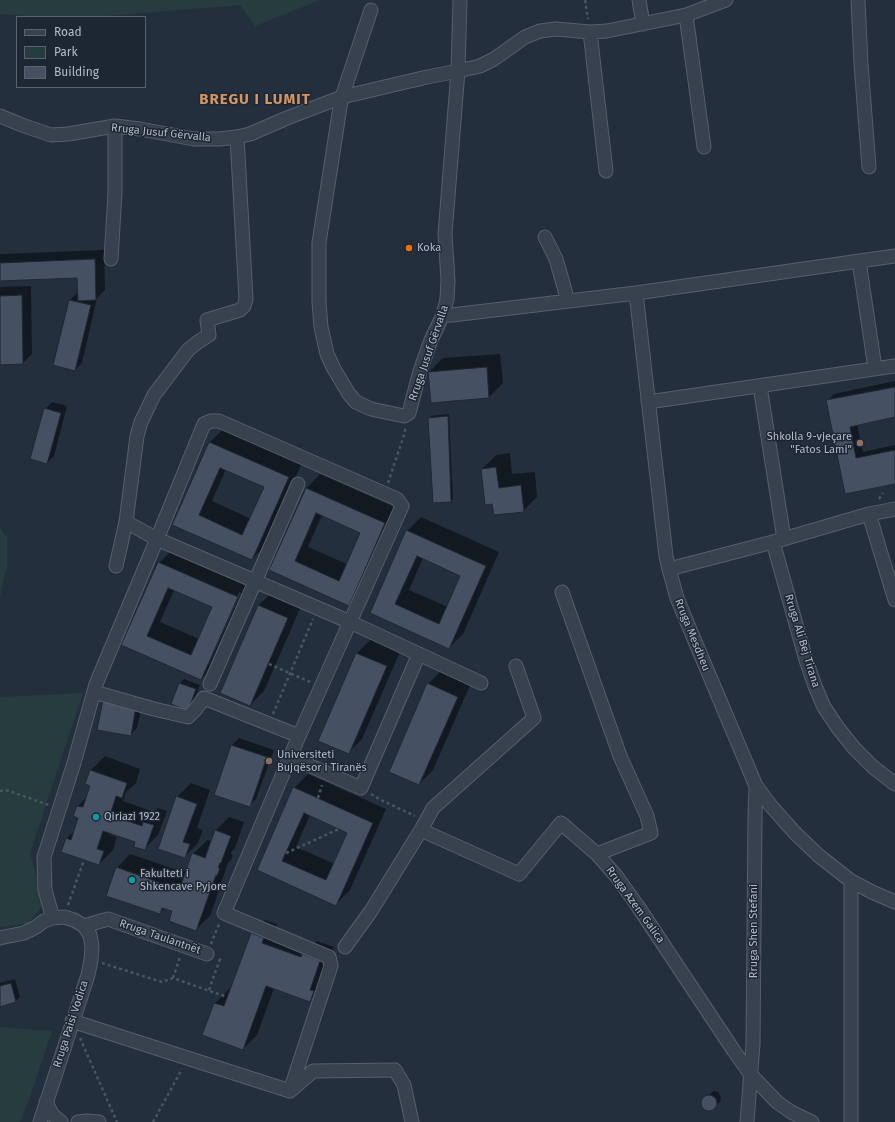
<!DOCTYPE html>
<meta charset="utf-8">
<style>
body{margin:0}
#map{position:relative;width:895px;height:1122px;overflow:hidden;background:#242f3e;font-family:"Fira Sans",sans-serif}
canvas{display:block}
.legend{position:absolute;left:16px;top:16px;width:130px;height:72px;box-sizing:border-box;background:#1d2633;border:1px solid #59626f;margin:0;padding:5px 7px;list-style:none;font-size:12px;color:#b4bcc9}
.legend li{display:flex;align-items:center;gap:8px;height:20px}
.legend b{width:20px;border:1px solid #59626f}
</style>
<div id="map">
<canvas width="895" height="1122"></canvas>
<ul class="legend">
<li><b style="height:5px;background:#38414e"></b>Road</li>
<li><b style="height:11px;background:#263c3f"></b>Park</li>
<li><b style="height:11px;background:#455162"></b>Building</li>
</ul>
</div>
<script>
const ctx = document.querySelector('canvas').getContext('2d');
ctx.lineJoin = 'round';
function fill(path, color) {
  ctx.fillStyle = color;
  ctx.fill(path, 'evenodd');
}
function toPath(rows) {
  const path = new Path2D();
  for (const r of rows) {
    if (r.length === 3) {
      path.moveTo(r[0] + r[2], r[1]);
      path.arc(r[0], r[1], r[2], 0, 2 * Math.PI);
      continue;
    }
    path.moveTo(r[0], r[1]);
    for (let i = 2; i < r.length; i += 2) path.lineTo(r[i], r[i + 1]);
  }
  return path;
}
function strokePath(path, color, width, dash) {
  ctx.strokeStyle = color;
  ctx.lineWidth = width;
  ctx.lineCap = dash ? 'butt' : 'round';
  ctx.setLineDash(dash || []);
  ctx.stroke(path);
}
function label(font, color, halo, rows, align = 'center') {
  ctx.font = font + ' "Fira Sans",sans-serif';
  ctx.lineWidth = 3;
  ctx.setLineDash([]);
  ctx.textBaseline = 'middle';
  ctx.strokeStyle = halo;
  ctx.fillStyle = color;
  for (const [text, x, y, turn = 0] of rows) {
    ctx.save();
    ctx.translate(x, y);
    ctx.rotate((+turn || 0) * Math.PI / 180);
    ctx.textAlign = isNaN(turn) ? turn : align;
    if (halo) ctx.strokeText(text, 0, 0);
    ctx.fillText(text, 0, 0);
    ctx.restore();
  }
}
fill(toPath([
 [0,0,320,0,255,26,240,5,105,16,37,17,0,14],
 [0,527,7,538,7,565,0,598],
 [83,693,30,853,44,904,27,924,0,927,0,697],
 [0,1027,52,1031,30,1097,20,1122,0,1122]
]), '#263c3f');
fill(toPath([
 [104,250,105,290,97,298,82,363,75,370,54,365,70,300,77,293,79,294,78,277,0,280,0,254],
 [31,286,32,354,23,363,0,364,0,287],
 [500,354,503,383,489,397,429,372,443,358],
 [895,381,895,416,857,424,863,452,895,445,895,483,846,493,827,401,834,394],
 [52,402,67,406,54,456,47,463,45,409],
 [449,414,453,499,451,501,434,502,429,418,431,416],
 [224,428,302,463,266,545,252,559,174,524,210,442],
 [226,469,265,486,251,519,212,501],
 [510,453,512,474,535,472,537,497,523,511,493,503,482,469,496,455],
 [320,474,399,509,362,591,349,605,270,570,307,488],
 [322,515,361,532,347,564,308,547],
 [421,517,499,552,463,634,449,648,371,613,407,531],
 [423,558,462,575,448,607,409,590],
 [173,549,251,583,215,665,201,679,122,645,159,563],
 [174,590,213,607,199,639,160,622],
 [239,592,241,593,209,664,207,664],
 [273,591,302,604,264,691,250,705,221,692,259,605],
 [371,639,400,652,362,739,348,753,319,740,357,653],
 [442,670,471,683,433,770,419,784,428,684],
 [184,679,200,685,192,705,187,709,180,683],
 [111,694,143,700,137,728,130,735],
 [239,738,274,750,256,799,249,806,215,794,232,745],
 [105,756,140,769,136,783,126,792,123,801,154,812,158,808,167,811,158,835,144,849,137,842,111,833,110,835,117,837,113,850,99,864,67,838,75,830,80,818,78,806,88,796,91,785,91,770],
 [308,774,386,809,350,890,336,904,258,870,294,788],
 [310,815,349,832,335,864,296,847],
 [191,783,210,790,197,828,203,830,198,843,184,857,177,797],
 [229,817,244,822,235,848,232,851,231,854,233,855,231,860,228,863,210,916,196,929,173,911,165,908,159,913,117,868,130,854,183,872,184,871,187,872,193,854,207,840,212,841,215,831],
 [265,920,277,924,276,929,315,943,317,941,334,947,323,976,323,987,309,1001,274,988,257,1035,243,1049,215,1003,229,989,231,990,251,934],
 [15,979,20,997,16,1001,0,1006,0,983],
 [714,1091,718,1092,721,1098,720,1102,711,1110,706,1110,702,1104,703,1099]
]), '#0007');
const building = toPath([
 [95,259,96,300,78,301,77,278,0,281,0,263,95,259],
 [22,295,23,364,0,365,0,296,22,295],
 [69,300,91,305,75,371,53,365,69,300],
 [487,367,489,398,431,403,428,372,487,367],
 [895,387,895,417,850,427,856,458,895,450,895,484,845,494,826,400,895,387],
 [44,408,61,413,47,464,30,459,44,408],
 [448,416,451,502,433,503,428,418,448,416],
 [209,442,289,477,252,560,172,525,209,442],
 [220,468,264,487,242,535,199,515,220,468],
 [496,467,499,488,521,485,524,512,494,515,492,504,485,505,481,469,496,467],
 [306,488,385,523,349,606,269,570,306,488],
 [316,513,360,533,339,581,295,561,316,513],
 [406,530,486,566,449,649,370,613,406,530],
 [417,556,460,576,439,624,395,604,417,556],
 [158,562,238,597,201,680,121,645,158,562],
 [168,588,212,607,191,655,147,636,168,588],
 [258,605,288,618,250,706,220,693,258,605],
 [356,653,387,666,349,754,318,741,356,653],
 [179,683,196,689,188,711,171,704,179,683],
 [427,683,458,697,419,785,389,772,427,683],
 [103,700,136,706,131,736,97,730,103,700],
 [231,745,267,757,250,807,214,795,231,745],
 [90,770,127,783,122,798,116,796,110,815,142,826,143,822,154,825,145,850,134,847,135,842,103,831,97,849,104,851,99,865,61,852,66,838,71,840,78,818,73,816,77,806,83,807,90,786,85,784,90,770],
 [293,787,373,823,336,906,257,870,293,787],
 [304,813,347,833,326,880,282,861,304,813],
 [176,796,197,804,183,842,190,844,185,858,158,849,176,796],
 [215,830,231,836,221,863,220,863,218,868,220,868,217,876,216,875,196,931,169,921,172,911,162,908,160,914,106,896,116,867,169,886,170,884,180,888,192,853,205,858,215,830],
 [251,933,264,938,262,943,301,957,302,954,320,961,310,990,314,991,310,1002,266,986,243,1050,202,1035,214,1003,224,1006,251,933],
 [11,983,16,1002,0,1007,0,986,11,983],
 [709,1103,8]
]);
fill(building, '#455162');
strokePath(building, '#1f2835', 1);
const minor = toPath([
 [639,0,643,24],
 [858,0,861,64,869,167],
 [371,10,342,97,340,107,319,243,319,302,321,327,327,354,334,369,349,394,356,402,371,409,404,416,409,413,420,371,431,340,443,315,447,299,448,280,445,234,458,71,460,0],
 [686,15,704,147],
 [590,32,606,171],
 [0,116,22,125,51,135,68,134,115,126,140,129,194,139,219,139,237,137,250,134,287,118,342,97,427,77,458,71,480,66,494,59,525,37,540,31,556,29,590,32,607,31,686,15,726,0],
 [237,137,246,299,244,306,240,310,207,320,209,335,198,342,188,350,154,395,141,422,137,436,126,522,157,539,350,622,481,683],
 [545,237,556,259,568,301],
 [111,259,115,193,115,126],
 [859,261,875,368],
 [636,293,666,556,669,569,677,598,689,627,756,786,771,806,795,833,818,855,851,881,872,892,895,902],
 [443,315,452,315,636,293,895,256],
 [760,386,784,539],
 [648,402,895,366],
 [869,514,895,600],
 [773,542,806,660,815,686,824,707,838,728,854,748,873,767,895,784],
 [116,566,126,522],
 [669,569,773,542,869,514,895,509],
 [562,592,620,756,647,816,651,833,597,854],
 [210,684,298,484],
 [94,692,154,709,188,717,195,710,204,698,299,736],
 [290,757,361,788,419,654],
 [421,830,519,874,561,823,597,854,617,877,637,905,734,1051,751,1075,777,1102,791,1112,812,1122],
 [53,918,45,890,44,857,74,763,96,684,157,539,204,424,211,421,219,421,397,499,402,506,299,736,224,913,329,957,331,966,290,1091],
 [84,926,108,919,207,954],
 [0,938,24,933,36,927,44,921,53,918,64,917,74,920,84,926,90,935,92,947,91,960,88,975,40,1122],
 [345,947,371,911,421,830,433,808,534,718,516,666],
 [72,1021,290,1091],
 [290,1091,313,1071,395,1070,404,1085,412,1122],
 [46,1102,52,1114,61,1122],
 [78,1122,87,1121,99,1122],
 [747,1122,753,1044,755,815,756,786],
 [851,1122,851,881]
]);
strokePath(minor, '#565f6c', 15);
strokePath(toPath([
 [585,0,588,19],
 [388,483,405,432,405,427],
 [879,499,883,493],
 [269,664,310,682],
 [273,714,313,619],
 [0,791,6,790,49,805],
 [371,794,381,800,415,816],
 [318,798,322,785],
 [286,853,339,829],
 [68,905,84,860],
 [211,944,219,924],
 [102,963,162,982,173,978,227,997],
 [173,978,180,957],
 [209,990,220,959,217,958],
 [80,1038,117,1122],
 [153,1122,182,1069]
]), '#44595c', 2.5, [3, 3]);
strokePath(minor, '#38414e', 13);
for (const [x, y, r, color] of [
 [409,248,4,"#e8710a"],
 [860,443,4,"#8d6e63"],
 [269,761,4,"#8d6e63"],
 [96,817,4,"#0f9aa8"],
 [132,880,4,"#0f9aa8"]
]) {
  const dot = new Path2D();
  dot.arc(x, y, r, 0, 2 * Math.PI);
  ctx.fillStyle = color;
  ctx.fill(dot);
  strokePath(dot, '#1d2633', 1.5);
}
label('11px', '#b4bcc9', '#1d2633', [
 ["Rruga Jusuf Gërvalla",161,133,6],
 ["Rruga Jusuf Gërvalla",429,353,-71],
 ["Rruga Mesdheu",692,635,68],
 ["Rruga Ali Bej Tirana",802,641,73],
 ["Rruga Azem Galica",635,905,54],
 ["Rruga Shen Stefani",754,931,-90],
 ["Rruga Taulantnët",160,937,19],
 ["Rruga Paisi Vodica",71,1024,-72]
]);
label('11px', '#b4bcc9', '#1d2633', [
 ["Koka",417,248],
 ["Shkolla 9-vjeçare",852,437,"right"],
 ["\"Fatos Lami\"",852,450,"right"],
 ["Universiteti",277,755],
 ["Bujqësor i Tiranës",277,768],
 ["Qiriazi 1922",104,817],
 ["Fakulteti i",140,874],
 ["Shkencave Pyjore",140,887]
], 'left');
ctx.letterSpacing = '1px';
label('bold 15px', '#d59563', '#1d2633', [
 ["BREGU I LUMIT",255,100]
]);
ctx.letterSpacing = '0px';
</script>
